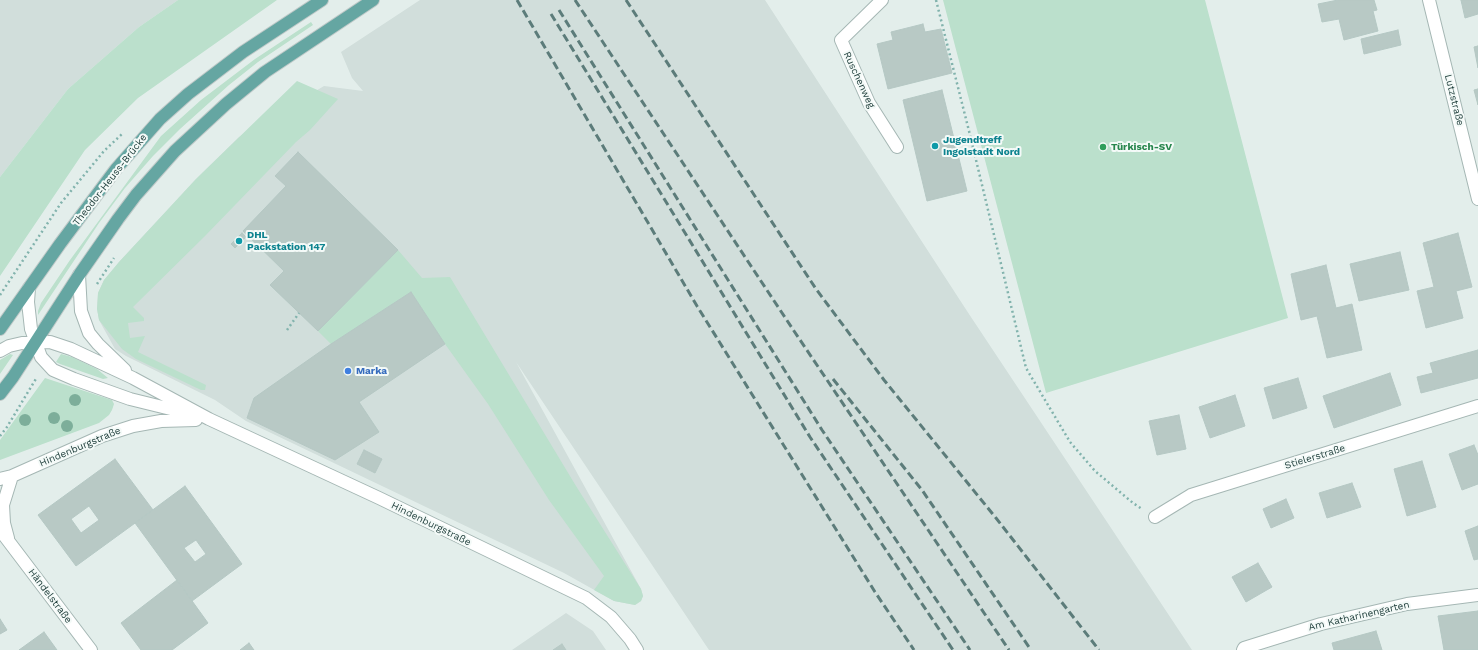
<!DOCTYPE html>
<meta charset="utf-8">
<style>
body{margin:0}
canvas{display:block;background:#e3eeeb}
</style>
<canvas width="1478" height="650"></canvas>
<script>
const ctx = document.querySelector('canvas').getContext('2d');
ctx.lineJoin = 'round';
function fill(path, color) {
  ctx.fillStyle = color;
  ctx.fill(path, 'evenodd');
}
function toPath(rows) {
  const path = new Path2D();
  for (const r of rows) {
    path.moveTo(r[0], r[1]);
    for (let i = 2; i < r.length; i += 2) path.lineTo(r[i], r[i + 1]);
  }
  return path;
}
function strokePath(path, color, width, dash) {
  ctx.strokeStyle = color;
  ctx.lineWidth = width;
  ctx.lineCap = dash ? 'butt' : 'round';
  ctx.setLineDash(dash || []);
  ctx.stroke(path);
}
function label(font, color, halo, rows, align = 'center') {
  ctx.font = font + ' "Work Sans",sans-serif';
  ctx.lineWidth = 4;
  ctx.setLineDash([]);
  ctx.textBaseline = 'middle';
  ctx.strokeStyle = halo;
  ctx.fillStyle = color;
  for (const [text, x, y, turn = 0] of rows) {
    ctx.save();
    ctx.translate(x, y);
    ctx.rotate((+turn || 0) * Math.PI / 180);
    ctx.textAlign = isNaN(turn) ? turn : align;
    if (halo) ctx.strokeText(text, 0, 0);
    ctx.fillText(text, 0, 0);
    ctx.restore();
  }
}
fill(toPath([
 [0,0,178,0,139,27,68,89,0,177],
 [420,0,765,0,967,311,1192,650,709,650,516,362,641,589,643,596,641,601,635,605,614,601,564,573,246,421,215,400,126,356,115,349,99,320,97,309,98,293,104,280,119,262,196,179,239,137,324,86,363,91,352,78,341,52],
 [566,613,593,631,606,650,512,650]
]), '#d1dedb');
fill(toPath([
 [178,0,277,0,138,98,85,150,0,276,0,177,68,89,139,27],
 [943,0,1205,0,1288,318,1046,393],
 [311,22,313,25,258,62,229,85,180,129,153,156,125,188,99,223,38,315,38,311,41,303,70,260,161,136,201,100,255,59],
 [297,81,338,99,310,130,296,142,205,236,133,307,144,318,144,321,128,323,130,338,145,336,138,352,206,385,205,390,201,390,136,359,122,349,99,320,97,309,98,293,104,280,119,262,196,179],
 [398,250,422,278,450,277,576,486,641,589,643,596,641,601,635,605,614,601,594,590,604,576,549,500,488,404,445,344,411,292,331,344,318,331],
 [10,354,13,355,0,374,0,360],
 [61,354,72,357,97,369,108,378,103,379,60,364,56,362],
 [45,378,112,400,114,404,112,410,109,415,99,423,0,460,0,440]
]), '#bbe0cc');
const building = toPath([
 [1338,0,1374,0,1377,10,1373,11,1378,31,1344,40,1339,19,1322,22,1318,4,1338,0],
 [1461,0,1478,0,1478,14,1465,18,1461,0],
 [923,24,925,32,941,29,952,73,888,89,877,44,893,40,891,32,923,24],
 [1398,30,1401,45,1364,54,1361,39,1398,30],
 [1478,46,1478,68,1474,47,1478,46],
 [1478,89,1478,105,1474,90,1478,89],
 [942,90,967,191,927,201,903,100,942,90],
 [298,152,398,250,318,331,270,285,284,271,243,231,286,186,275,176,298,152],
 [242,233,246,237,235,248,231,244,242,233],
 [1458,233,1472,287,1456,291,1463,318,1426,328,1417,291,1434,287,1423,243,1458,233],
 [1400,252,1409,290,1359,301,1350,264,1400,252],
 [1326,265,1336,308,1352,304,1362,350,1327,358,1317,316,1301,320,1291,274,1326,265],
 [411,292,445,344,359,402,379,432,335,460,247,418,254,398,331,344,411,292],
 [1478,350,1478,378,1421,393,1417,377,1433,373,1430,363,1478,350],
 [1390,373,1401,405,1334,428,1323,396,1390,373],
 [1298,378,1307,408,1273,419,1264,388,1298,378],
 [1235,395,1245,426,1210,438,1199,407,1235,395],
 [1179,415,1186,449,1157,455,1149,421,1179,415],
 [1474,445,1478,455,1478,484,1462,490,1449,454,1474,445],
 [364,450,382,459,375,473,357,464,364,450],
 [115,459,153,510,76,566,38,515,115,459],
 [89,506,99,520,81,533,71,519,89,506],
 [1422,461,1436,507,1407,516,1394,469,1422,461],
 [1352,483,1361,507,1327,518,1319,493,1352,483],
 [185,486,242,564,192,601,135,523,185,486],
 [196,540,206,554,195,562,184,548,196,540],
 [1286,499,1294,518,1271,528,1263,509,1286,499],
 [1478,526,1478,559,1474,560,1465,531,1478,526],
 [1258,563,1272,587,1246,602,1232,577,1258,563],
 [177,580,208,623,172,650,141,650,121,623,177,580],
 [1478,611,1478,650,1444,650,1438,616,1478,611],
 [0,619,7,630,0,634,0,619],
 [1376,631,1382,650,1334,650,1332,643,1376,631],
 [44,632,57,650,19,650,44,632],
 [249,643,254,650,240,650,249,643],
 [562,644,566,650,553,650,562,644]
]);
fill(building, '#b8c9c5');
strokePath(building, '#b5c8c4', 1);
const minor = toPath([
 [882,0,841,40,869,103,897,147],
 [1429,0,1478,199],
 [79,275,81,311,89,333,98,344,125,370],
 [29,288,28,302,31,329,41,357,53,370,74,379,130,399,191,414],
 [0,351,9,346,22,343,50,342,71,349,133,378,209,419,379,498,586,598,611,617,630,639,637,650],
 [0,479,12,476,102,436,133,426,161,421,196,420],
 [1155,517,1191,495,1478,406],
 [0,530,91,650],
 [8,538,4,523,3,505,12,476],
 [1243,650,1244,648,1321,624,1407,604,1478,595]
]);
const major = toPath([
 [0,329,60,244,116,169,160,119,188,94,243,52,322,0],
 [0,394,13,377,79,275,118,219,136,195,175,151,226,104,265,72,373,0]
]);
strokePath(minor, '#a5b7b4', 14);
strokePath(major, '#c1cac9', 14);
strokePath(toPath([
 [936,0,970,135,1026,368,1070,442,1095,471,1133,503,1142,509],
 [97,284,114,258],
 [0,295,61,203,104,151,122,134],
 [287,330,299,313],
 [0,436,7,427,37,377]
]), '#82b3ad', 2.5, [2, 3]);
strokePath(minor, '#fff', 12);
strokePath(major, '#65a6a2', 12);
strokePath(toPath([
 [517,0,697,306,875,592,914,650],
 [575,0,794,331,1009,650],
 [626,0,816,289,884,380,996,518,1099,650],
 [559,10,822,430,970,650],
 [551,14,810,437,953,650],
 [833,379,922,490,1031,650]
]), '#5c7c7a', 3, [8, 4]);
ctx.fillStyle = '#7dae9a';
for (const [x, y] of [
 [75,400],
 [54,418],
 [25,420],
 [67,426]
]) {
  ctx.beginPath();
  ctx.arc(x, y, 6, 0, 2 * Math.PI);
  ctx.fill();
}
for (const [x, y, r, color] of [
 [935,146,4,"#0f9aa8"],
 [1103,147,4,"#2e9e5b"],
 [239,241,4,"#0f9aa8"],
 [348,371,4,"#3f7fe0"]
]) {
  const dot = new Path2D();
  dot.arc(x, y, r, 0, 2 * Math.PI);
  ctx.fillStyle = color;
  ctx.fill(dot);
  strokePath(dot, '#f4faf8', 1.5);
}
label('10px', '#22413e', '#f4faf8', [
 ["Ruschenweg",859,80,65],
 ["Lutzstraße",1454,100,76],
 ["Theodor-Heuss-Brücke",110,180,-52],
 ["Hindenburgstraße",80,447,-23],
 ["Stielerstraße",1315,457,-17],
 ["Hindenburgstraße",431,524,26],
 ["Händelstraße",50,596,53],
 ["Am Katharinengarten",1359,616,-13]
]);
label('bold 10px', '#0d838f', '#f4faf8', [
 ["Jugendtreff",943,140],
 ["Ingolstadt Nord",943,152],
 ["DHL",247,235],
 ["Packstation 147",247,247]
], 'left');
label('bold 10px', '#27864d', '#f4faf8', [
 ["Türkisch-SV",1111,147]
], 'left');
label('bold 10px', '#366cbe', '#f4faf8', [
 ["Marka",356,371]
], 'left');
</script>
